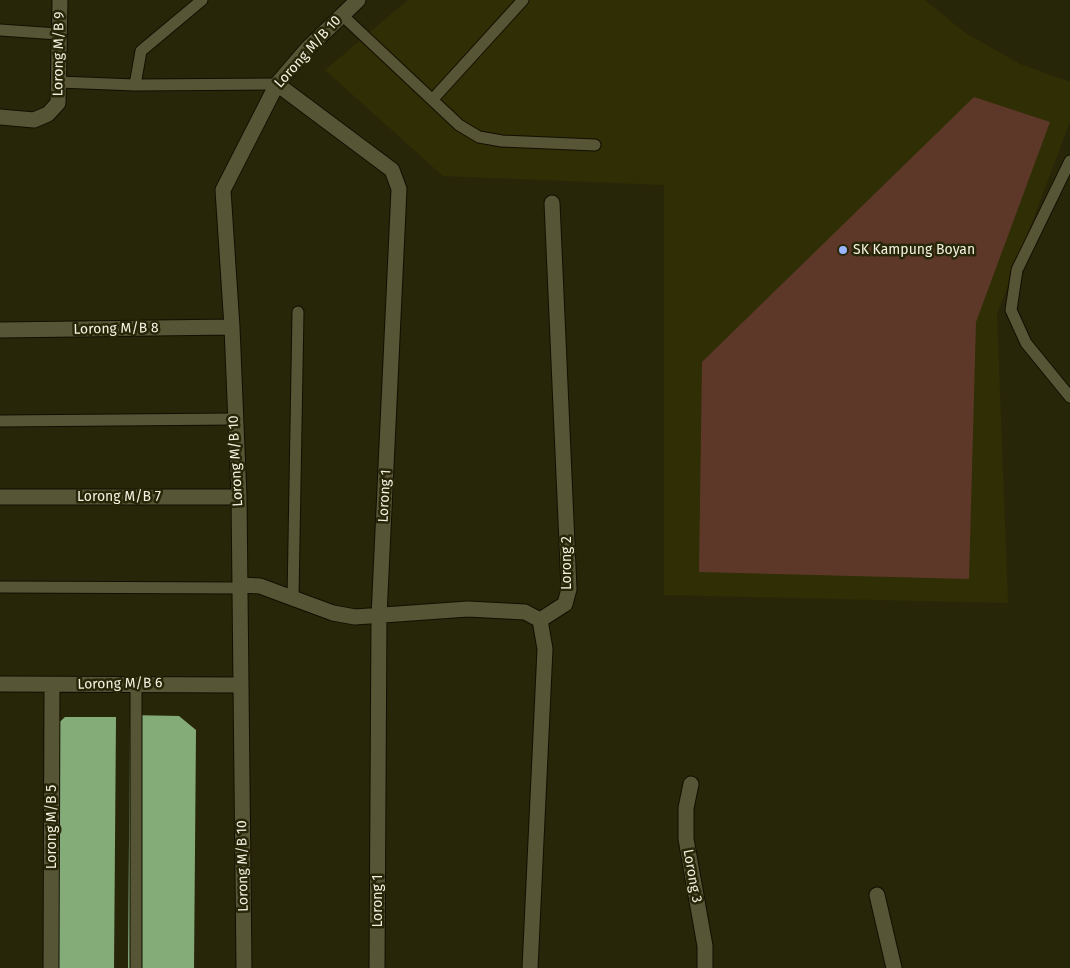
<!DOCTYPE html>
<style>
body{margin:0}
canvas{display:block;background:#282608}
</style>
<canvas width="1070" height="968"></canvas>
<script>
const ctx = document.querySelector('canvas').getContext('2d');
ctx.lineJoin = 'round';
function fill(path, color) {
  ctx.fillStyle = color;
  ctx.fill(path, 'evenodd');
}
function toPath(rows) {
  const path = new Path2D();
  for (const r of rows) {
    path.moveTo(r[0], r[1]);
    for (let i = 2; i < r.length; i += 2) path.lineTo(r[i], r[i + 1]);
  }
  return path;
}
function strokePath(path, color, width, dash) {
  ctx.strokeStyle = color;
  ctx.lineWidth = width;
  ctx.lineCap = dash ? 'butt' : 'round';
  ctx.setLineDash(dash || []);
  ctx.stroke(path);
}
function label(font, color, halo, rows, align = 'center') {
  ctx.font = font + ' "Fira Sans",sans-serif';
  ctx.lineWidth = 5;
  ctx.setLineDash([]);
  ctx.textBaseline = 'middle';
  ctx.strokeStyle = halo;
  ctx.fillStyle = color;
  for (const [text, x, y, turn = 0] of rows) {
    ctx.save();
    ctx.translate(x, y);
    ctx.rotate((+turn || 0) * Math.PI / 180);
    ctx.textAlign = isNaN(turn) ? turn : align;
    if (halo) ctx.strokeText(text, 0, 0);
    ctx.fillText(text, 0, 0);
    ctx.restore();
  }
}
fill(toPath([
 [408,0,925,0,964,32,1020,64,1070,82,1070,122,997,314,1008,603,664,595,664,185,443,176,325,70]
]), '#2f2e05');
fill(toPath([
 [974,97,1050,122,976,322,969,579,699,572,702,362]
]), '#5d3829');
fill(toPath([
 [130,715,179,716,196,730,194,968,128,968],
 [65,717,116,717,114,968,49,968,50,731]
]), '#84ac79');
const lane = toPath([
 [342,15,459,125,479,137,502,141,595,145],
 [0,30,58,34],
 [59,82,135,85,277,84],
 [135,85,141,51,202,0],
 [433,99,523,0],
 [1070,161,1017,270,1011,310,1026,343,1070,397],
 [0,421,234,419],
 [0,587,239,588],
 [293,598,298,312],
 [136,684,136,968]
]);
const street = toPath([
 [277,84,392,170,399,189,379,616,377,968],
 [0,117,34,120,48,114,58,103,60,0],
 [0,330,232,327],
 [0,497,239,497],
 [239,588,242,585,260,586,333,613,355,617,468,609,525,612,540,620],
 [0,684,240,685],
 [691,784,686,808,686,839,705,946,705,968],
 [877,895,894,968],
 [51,968,52,685],
 [244,968,239,497,232,327,223,190,277,84,308,48,358,0],
 [530,968,545,649,540,620,565,604,569,589,552,203]
]);
strokePath(lane, '#110f00', 13);
strokePath(street, '#110f00', 17);
strokePath(lane, '#565536', 11);
strokePath(street, '#565536', 15);
for (const [x, y, r, color] of [
 [843,250,5,"#99b5fd"]
]) {
  const dot = new Path2D();
  dot.arc(x, y, r, 0, 2 * Math.PI);
  ctx.fillStyle = color;
  ctx.fill(dot);
  strokePath(dot, '#282608', 2);
}
label('14px', '#f2f2e0', '#282608', [
 ["Lorong M/B 10",308,52,-48],
 ["Lorong M/B 9",59,54,-89],
 ["Lorong M/B 8",116,329,-1],
 ["Lorong M/B 10",236,461,-93],
 ["Lorong 1",385,496,-87],
 ["Lorong M/B 7",119,497],
 ["Lorong 2",567,563,-90],
 ["Lorong M/B 6",120,684,-1],
 ["Lorong M/B 5",52,827,-90],
 ["Lorong M/B 10",243,866,-91],
 ["Lorong 3",692,876,80],
 ["Lorong 1",378,901,-90]
]);
label('14px', '#f2f2e0', '#282608', [
 ["SK Kampung Boyan",853,250]
], 'left');
</script>
